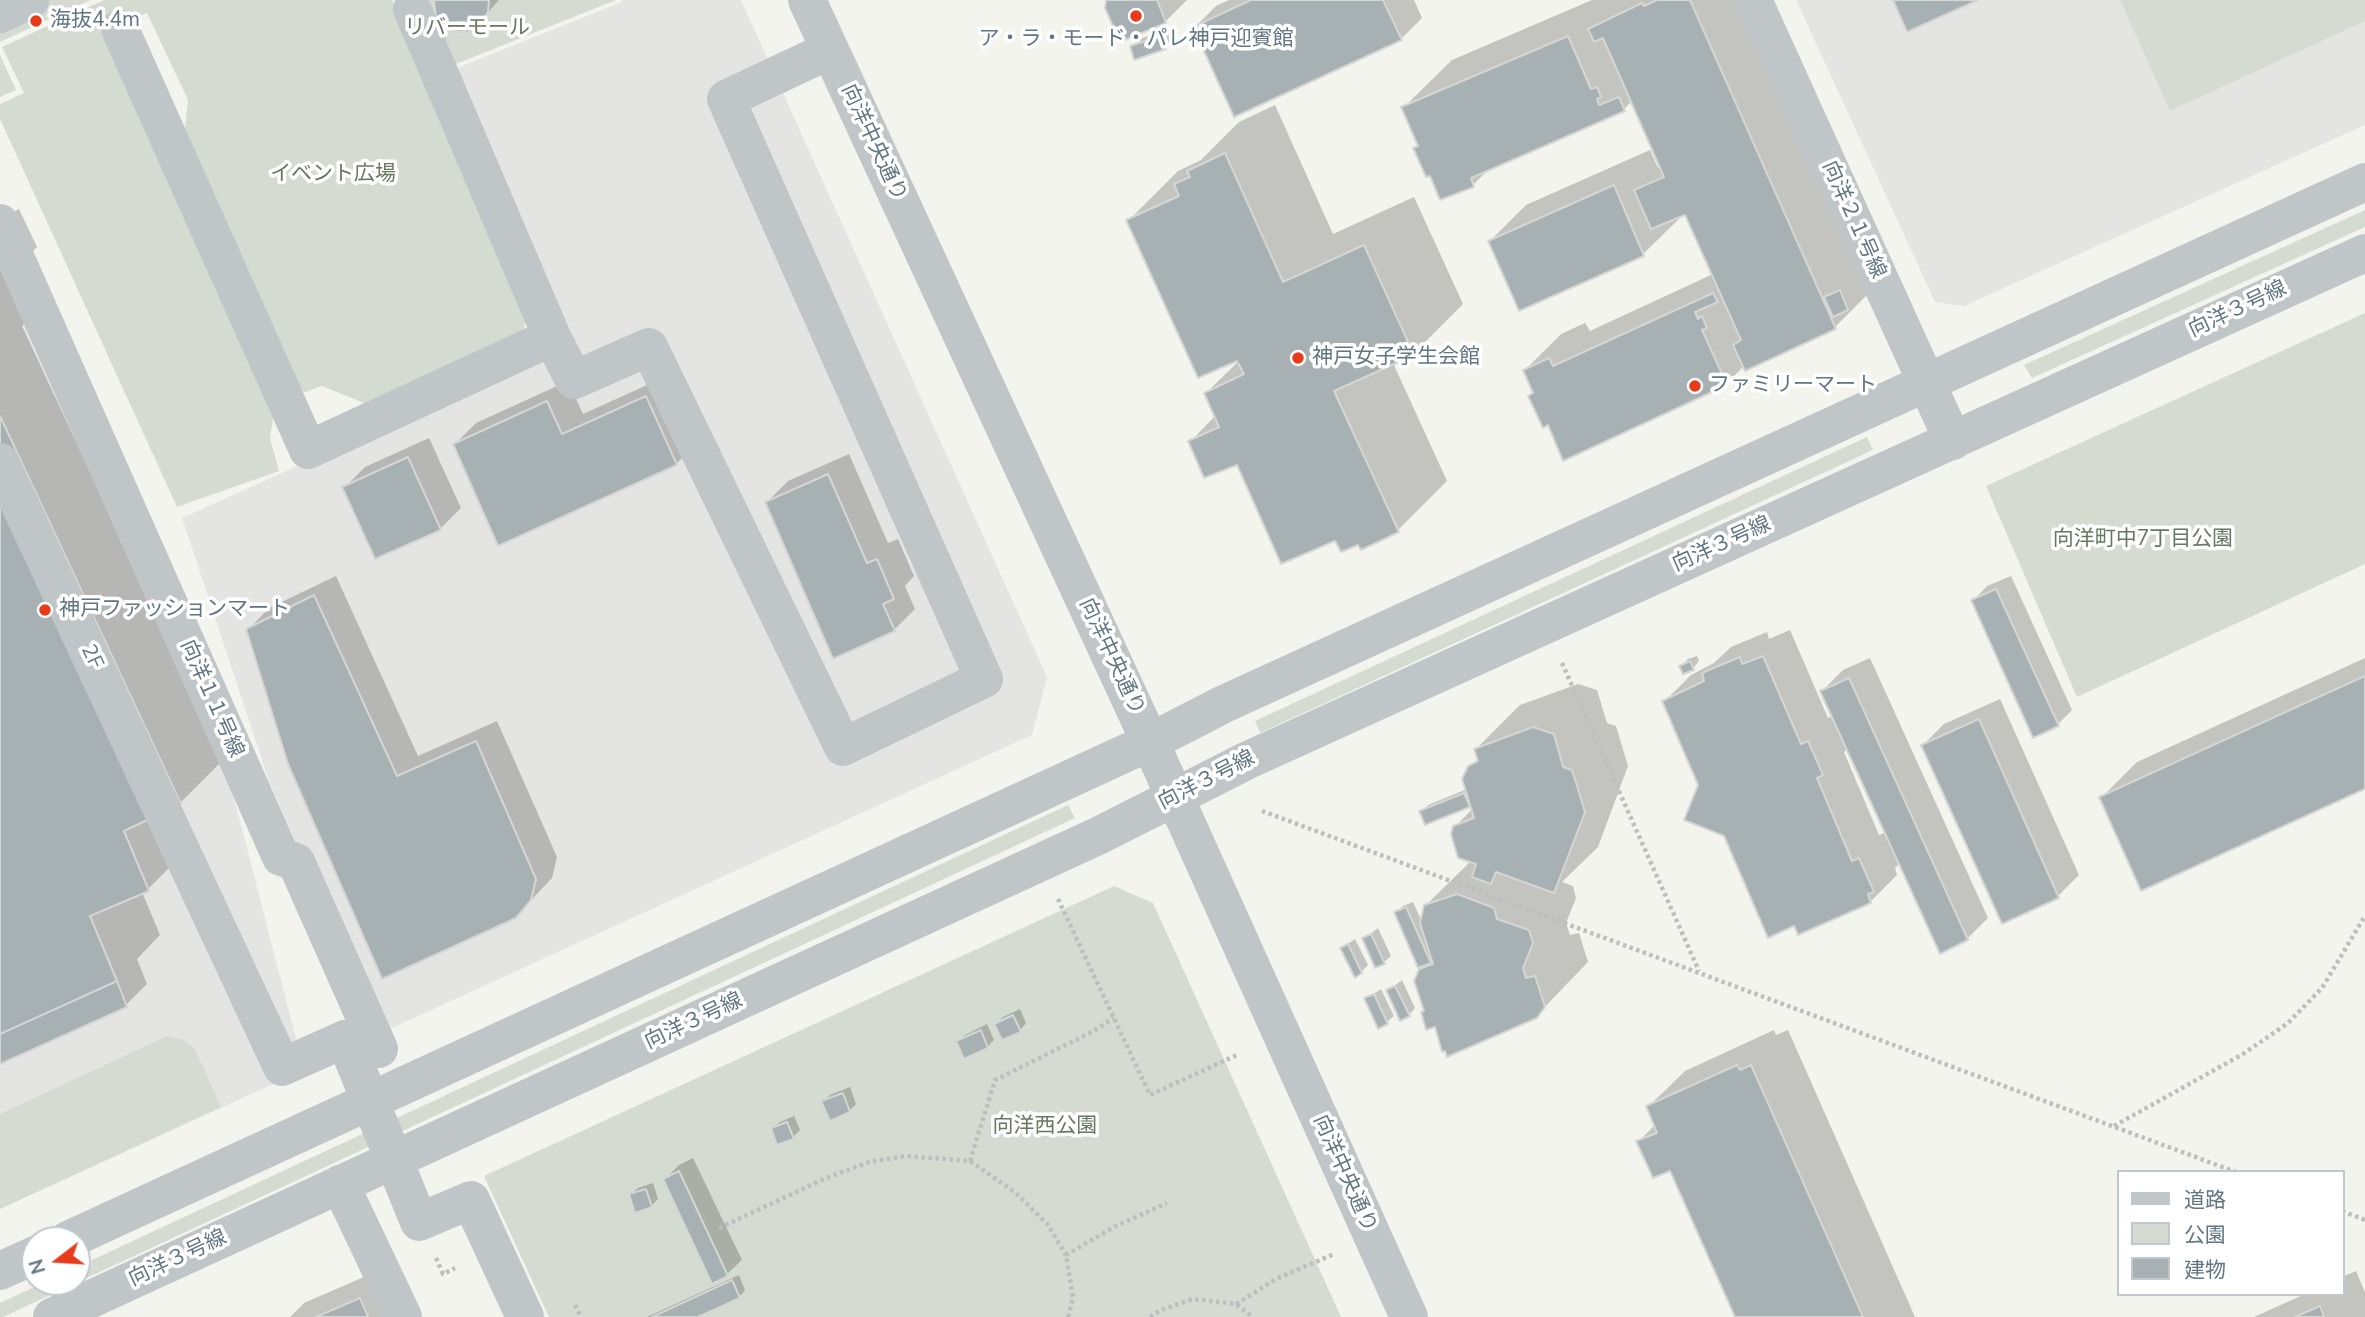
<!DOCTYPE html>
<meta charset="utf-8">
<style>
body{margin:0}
#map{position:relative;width:2365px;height:1317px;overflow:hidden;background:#f4f4ef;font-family:"Nunito Sans","Noto Sans JP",sans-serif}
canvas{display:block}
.legend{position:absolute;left:2117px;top:1170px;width:228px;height:126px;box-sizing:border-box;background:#fff;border:2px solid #c0c8cd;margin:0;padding:9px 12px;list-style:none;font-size:21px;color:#617682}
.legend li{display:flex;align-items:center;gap:14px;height:35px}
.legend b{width:35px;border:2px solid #c0c8cd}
.north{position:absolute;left:21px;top:1226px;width:70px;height:70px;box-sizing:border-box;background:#fff;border:2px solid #c0c8cd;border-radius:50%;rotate:253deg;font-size:19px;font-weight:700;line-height:28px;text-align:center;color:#617682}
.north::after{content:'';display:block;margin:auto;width:24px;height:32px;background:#e93b1a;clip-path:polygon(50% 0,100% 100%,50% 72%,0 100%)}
</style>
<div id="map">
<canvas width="2365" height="1317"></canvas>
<ul class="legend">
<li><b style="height:9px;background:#c0c5c7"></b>道路</li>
<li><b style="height:19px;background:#d5dbd0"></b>公園</li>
<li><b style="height:19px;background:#a7b1b4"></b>建物</li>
</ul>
<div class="north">N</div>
</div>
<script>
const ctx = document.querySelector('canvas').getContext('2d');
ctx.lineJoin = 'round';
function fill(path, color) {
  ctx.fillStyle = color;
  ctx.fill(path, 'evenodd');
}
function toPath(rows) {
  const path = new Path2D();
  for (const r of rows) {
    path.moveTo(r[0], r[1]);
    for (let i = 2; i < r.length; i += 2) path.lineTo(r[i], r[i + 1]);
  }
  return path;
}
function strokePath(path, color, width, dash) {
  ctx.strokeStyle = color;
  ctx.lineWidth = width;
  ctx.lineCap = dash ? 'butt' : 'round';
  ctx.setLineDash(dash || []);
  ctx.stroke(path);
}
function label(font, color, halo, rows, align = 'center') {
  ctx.font = font + ' "Nunito Sans","Noto Sans JP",sans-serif';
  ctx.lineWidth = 7;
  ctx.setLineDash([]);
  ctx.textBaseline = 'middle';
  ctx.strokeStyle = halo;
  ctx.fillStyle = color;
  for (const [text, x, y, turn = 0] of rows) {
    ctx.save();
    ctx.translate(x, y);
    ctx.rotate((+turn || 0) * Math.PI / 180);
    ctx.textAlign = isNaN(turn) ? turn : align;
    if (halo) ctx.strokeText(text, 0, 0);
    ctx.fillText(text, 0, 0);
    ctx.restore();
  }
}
fill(toPath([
 [622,0,741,0,1047,677,1032,735,379,1034,269,781,182,518,570,343,452,70,622,2],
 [1796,0,2365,0,2365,125,1964,306,1935,302],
 [0,246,228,774,304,1070,0,1209]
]), '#e4e5e3');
fill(toPath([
 [0,0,90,0,0,42],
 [104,0,392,0,527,296,524,332,364,403,322,386,306,392,293,389,183,148,188,100,147,13,111,29,275,406,270,438,279,471,177,507,0,119,0,104,24,93,2,47],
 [423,0,616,0,451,66],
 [2120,0,2365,0,2365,21,2170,111],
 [0,55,16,90,0,97],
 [2365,210,2365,227,2032,378,2024,365],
 [2365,313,2365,564,2077,697,1986,486],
 [1867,437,1873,450,1260,733,1255,721],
 [1068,805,1075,818,3,1317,0,1317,0,1303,45,1282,77,1282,77,1267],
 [1114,886,1153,903,1341,1317,549,1317,484,1176],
 [167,1036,184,1040,195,1049,221,1107,0,1209,0,1114]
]), '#d5dbd0');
fill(toPath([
 [436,0,499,0,476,26],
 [1108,0,1187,0,1165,22,1121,39],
 [1229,0,1414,0,1422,18,1401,39,1195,27,1216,6],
 [1592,0,1759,0,1883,279,1835,327,1744,366,1726,384,1564,459,1525,370,1561,334,1585,323,1590,331,1713,274,1686,213,1679,216,1680,218,1643,254,1520,309,1490,241,1526,205,1650,150,1658,168,1661,165,1633,100,1624,109,1491,167,1473,185,1431,174,1415,149,1419,144,1403,108,1452,60],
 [1168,30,1172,41,1165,48,1132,46,1139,39],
 [1275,105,1333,234,1414,197,1463,304,1413,354,1393,363,1447,481,1398,530,1358,543,1336,539,1238,462,1190,442,1216,415,1206,393,1243,357,1128,221,1178,171,1201,160,1239,122],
 [19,209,37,247,30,254,30,319,22,326,224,759,180,803,192,845,148,889,142,892,160,935,137,959,147,984,126,1005,0,1062,0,219],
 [667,376,697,443,676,464,455,444,476,423,568,381,583,414],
 [429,438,461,508,440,529,344,488,365,467],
 [849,454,888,543,898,539,914,576,905,586,915,609,894,630,767,502,788,481],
 [336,576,418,756,497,721,557,857,552,878,515,917,248,630,269,608],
 [2011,576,2072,710,2058,724,1973,601,1987,586],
 [1790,630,1828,718,1833,716,1822,691,1843,670,1870,658,1988,918,1967,939,1900,863,1895,868,1897,875,1870,902,1725,835,1700,785,1664,702,1691,675,1714,663,1731,647,1767,632,1769,639],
 [1848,748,1886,832,1879,835,1844,752],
 [1697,656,1699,661,1693,668,1681,666,1688,659],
 [2365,658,2365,787,2101,798,2137,762],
 [1578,684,1597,690,1607,723,1616,726,1628,766,1598,847,1562,882,1573,886,1576,898,1566,923,1570,935,1579,933,1588,962,1536,1016,1436,1025,1425,1010,1420,970,1429,961,1396,913,1403,906,1413,902,1422,922,1425,906,1471,861,1455,827,1473,808,1471,803,1469,805,1421,812,1428,805,1467,789,1469,767,1479,758,1476,749,1520,705],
 [2000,699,2079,875,2058,896,2003,921,1923,745,1944,724],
 [1378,928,1391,956,1384,962,1364,939],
 [1355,939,1368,965,1361,972,1342,948],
 [1402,980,1415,1008,1409,1015,1388,991],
 [1381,989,1394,1016,1387,1022,1366,999],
 [1020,1009,1026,1023,1020,1030,996,1024,1003,1017],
 [987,1024,994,1040,987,1047,958,1041,965,1035],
 [1774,1030,1776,1035,1788,1030,1915,1317,1737,1317,1671,1169,1638,1142,1656,1124,1648,1107,1685,1071],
 [850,1087,856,1104,849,1111,823,1101,830,1095],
 [794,1116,800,1130,793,1137,773,1128,780,1122],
 [693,1158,742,1260,727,1274,713,1281,665,1179,679,1165],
 [653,1183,658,1199,651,1206,631,1194,638,1188],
 [396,1263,420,1317,290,1317,304,1303],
 [2356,1271,2365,1292,2365,1317,2254,1317,2305,1294,2342,1294,2342,1277],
 [739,1275,745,1290,739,1297,694,1317,647,1317]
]), '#0003');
const building = toPath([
 [434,0,489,0,488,12,477,28,468,32,458,32,449,30,441,24,436,17,434,0],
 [1106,0,1157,0,1166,23,1120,42,1105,8,1106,0],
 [1251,0,1383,0,1402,40,1234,117,1193,27,1251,0],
 [1657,0,1690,0,1836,329,1745,371,1733,345,1741,340,1685,215,1651,229,1634,190,1664,177,1603,38,1594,42,1588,29,1642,3,1644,6,1657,0],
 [1893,0,1978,0,1907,32,1893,0],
 [1161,36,1166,49,1134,60,1130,46,1161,36],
 [1568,36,1591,89,1597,87,1601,97,1597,99,1599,105,1619,97,1625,111,1471,178,1474,187,1440,200,1430,176,1426,177,1413,148,1418,146,1401,107,1568,36],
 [1225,153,1283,282,1364,245,1414,355,1334,391,1399,532,1361,550,1358,545,1341,552,1335,541,1281,564,1237,465,1204,478,1188,441,1219,427,1204,393,1244,374,1237,361,1198,378,1126,220,1179,196,1174,184,1190,177,1187,171,1225,153],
 [1614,185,1644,256,1519,311,1488,241,1614,185],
 [1840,290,1848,310,1833,317,1824,297,1840,290],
 [1713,293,1718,302,1695,312,1698,319,1702,316,1707,328,1702,330,1727,385,1563,461,1548,425,1543,428,1528,396,1533,393,1523,370,1549,358,1553,366,1713,293],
 [646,396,677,465,498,546,453,444,547,401,562,434,646,396],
 [0,416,181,804,124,831,149,891,90,916,117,981,0,1034,0,416],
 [408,457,441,530,375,559,342,487,408,457],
 [828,474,867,563,877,559,894,599,883,604,895,631,833,659,765,502,828,474],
 [1996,589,2059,726,2033,738,1971,600,1996,589],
 [314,595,397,776,476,741,536,879,531,900,516,918,382,979,288,764,246,629,314,595],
 [1763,656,1801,744,1808,741,1823,775,1817,778,1852,861,1859,858,1874,892,1868,894,1871,903,1798,935,1794,926,1768,938,1724,836,1684,820,1698,785,1662,701,1704,681,1702,673,1740,657,1742,664,1763,656],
 [1690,661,1694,670,1683,674,1679,666,1690,661],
 [2365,676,2365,789,2141,891,2099,797,2365,676],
 [1849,678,1968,940,1940,954,1820,691,1849,678],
 [1979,719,2059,898,2002,924,1921,745,1979,719],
 [1533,727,1554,734,1563,767,1572,770,1585,812,1554,893,1496,872,1491,884,1472,877,1476,864,1458,858,1451,834,1453,826,1474,818,1462,779,1468,766,1478,761,1474,749,1533,727],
 [1464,793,1470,807,1425,825,1419,811,1464,793],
 [1457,894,1494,908,1497,919,1529,930,1533,943,1523,968,1526,978,1535,976,1545,1007,1537,1018,1447,1057,1445,1051,1442,1052,1435,1027,1426,1030,1421,1012,1424,1011,1414,981,1419,969,1433,964,1420,923,1424,905,1457,894],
 [1406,907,1431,963,1418,968,1394,912,1406,907],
 [1371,934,1385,964,1375,968,1362,938,1371,934],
 [1348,944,1362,973,1355,978,1340,948,1348,944],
 [117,981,127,1007,0,1064,0,1034,117,981],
 [1395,986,1410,1016,1400,1021,1386,990,1395,986],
 [1374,994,1388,1024,1378,1029,1364,998,1374,994],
 [1013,1015,1021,1032,1002,1040,994,1024,1013,1015],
 [981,1030,988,1048,964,1059,956,1041,981,1030],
 [1737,1065,1740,1070,1751,1065,1863,1317,1735,1317,1670,1171,1653,1178,1636,1141,1657,1133,1646,1106,1737,1065],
 [843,1093,850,1112,830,1121,821,1101,843,1093],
 [787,1122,794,1139,777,1145,771,1128,787,1122],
 [679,1171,728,1276,712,1284,663,1179,679,1171],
 [646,1189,652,1207,635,1213,629,1194,646,1189],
 [732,1280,740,1298,698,1317,652,1317,732,1280],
 [360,1298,368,1317,316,1317,360,1298],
 [2320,1306,2324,1317,2295,1317,2320,1306]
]);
fill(building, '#a7b1b4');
strokePath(building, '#d5d5d2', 2);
strokePath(toPath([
 [1562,663,1699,971],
 [1262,811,2236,1172],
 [1058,899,1150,1095,1239,1054],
 [2114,1126,2243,1054,2288,1023,2322,988,2365,916],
 [970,1161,995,1080,1092,1032,1114,1018],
 [2342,1211,2365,1220],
 [719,1228,824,1179,869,1162,906,1156,970,1161,1016,1193,1048,1225,1066,1255],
 [436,1258,443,1274,455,1268],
 [1236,1304,1276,1279,1334,1254],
 [575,1305,581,1317],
 [1068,1317,1073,1298,1066,1255,1116,1226,1167,1203],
 [1150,1317,1161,1310,1193,1299,1236,1304,1253,1317]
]), '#bcbec0', 4.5, [3.5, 3.5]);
strokePath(toPath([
 [807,0,1150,742,1409,1317],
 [1753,0,1953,441],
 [0,14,30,0],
 [120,29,308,450,552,337,412,9],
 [0,223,281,857,296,862,379,1049],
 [552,337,574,380,649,347,843,747,984,679,726,99,830,50],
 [0,462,282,1067,345,1039],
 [340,1184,403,1317],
 [68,1240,1150,742,1224,704,2365,182],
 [0,1271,35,1255],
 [52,1317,1100,835,1248,760,2365,253]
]), '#c0c5c7', 38);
strokePath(toPath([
 [345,1039,419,1222,471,1200,525,1317]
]), '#c0c5c7', 38);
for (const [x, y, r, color] of [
 [1136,16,7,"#e93b1a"],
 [36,21,7,"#e93b1a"],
 [1298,358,7,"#e93b1a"],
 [1695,386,7,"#e93b1a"],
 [45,610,7,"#e93b1a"]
]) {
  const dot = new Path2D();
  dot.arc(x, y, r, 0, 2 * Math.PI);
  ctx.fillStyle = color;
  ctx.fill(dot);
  strokePath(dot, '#fff', 2.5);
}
label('21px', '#617682', '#fff', [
 ["海抜4.4m",50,21],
 ["ア・ラ・モード・パレ神戸迎賓館",1136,40,"center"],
 ["神戸女子学生会館",1312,358],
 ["ファミリーマート",1709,386],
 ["神戸ファッションマート",59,610]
], 'left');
label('21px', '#677860', '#fff', [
 ["リバーモール",467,29],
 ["イベント広場",333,175],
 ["向洋町中7丁目公園",2143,540],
 ["向洋西公園",1045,1127]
]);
label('21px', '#617682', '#fff', [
 ["向洋中央通り",873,143,65],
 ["向洋２１号線",1853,220,66],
 ["向洋３号線",2238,310,-25],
 ["向洋３号線",1722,545,-24],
 ["2F",91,657,65],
 ["向洋中央通り",1111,657,65],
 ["向洋１１号線",211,699,66],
 ["向洋３号線",1207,781,-27],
 ["向洋３号線",694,1022,-25],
 ["向洋中央通り",1344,1174,66],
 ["向洋３号線",178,1259,-25]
]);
</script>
